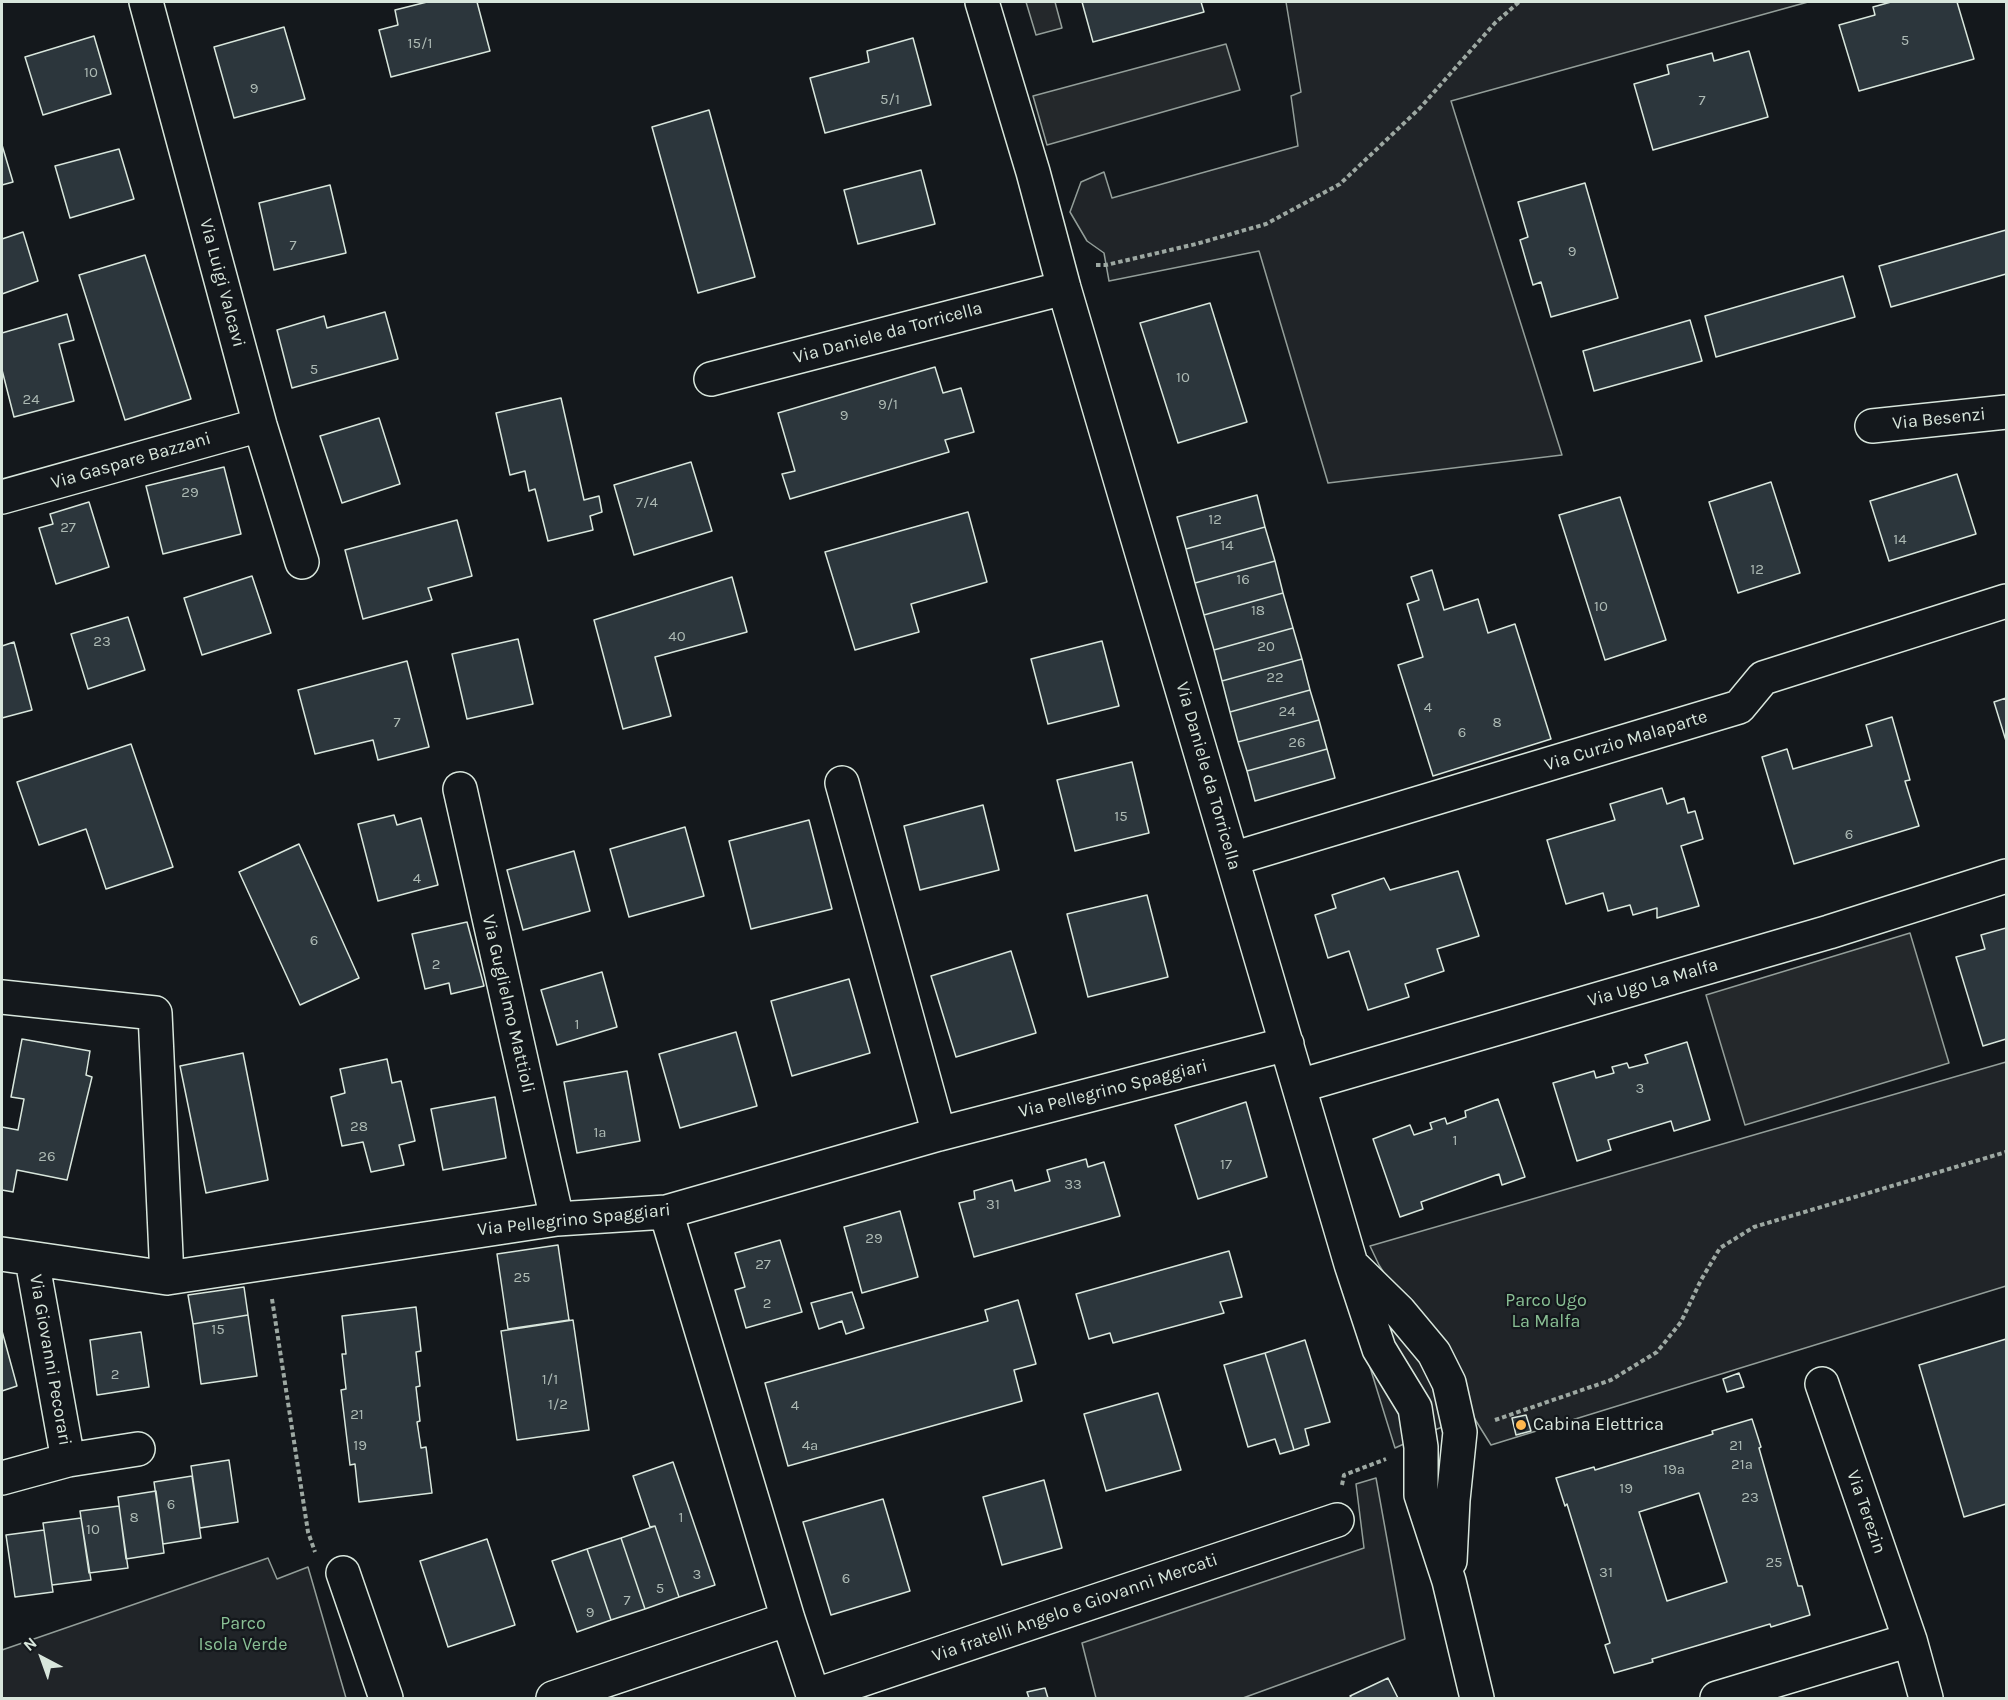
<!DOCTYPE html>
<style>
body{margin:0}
#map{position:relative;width:2008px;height:1700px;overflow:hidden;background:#14181c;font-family:Karla,sans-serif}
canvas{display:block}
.frame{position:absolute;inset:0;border:3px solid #d8e6dc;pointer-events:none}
.north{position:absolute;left:12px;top:1628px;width:60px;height:60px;-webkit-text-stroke:4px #14181c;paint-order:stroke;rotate:319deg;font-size:16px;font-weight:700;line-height:24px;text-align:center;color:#d8e6dc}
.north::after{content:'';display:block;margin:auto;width:21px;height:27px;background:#d8e6dc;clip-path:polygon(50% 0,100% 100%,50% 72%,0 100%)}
</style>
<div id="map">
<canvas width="2008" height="1700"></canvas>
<div class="frame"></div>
<div class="north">N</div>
</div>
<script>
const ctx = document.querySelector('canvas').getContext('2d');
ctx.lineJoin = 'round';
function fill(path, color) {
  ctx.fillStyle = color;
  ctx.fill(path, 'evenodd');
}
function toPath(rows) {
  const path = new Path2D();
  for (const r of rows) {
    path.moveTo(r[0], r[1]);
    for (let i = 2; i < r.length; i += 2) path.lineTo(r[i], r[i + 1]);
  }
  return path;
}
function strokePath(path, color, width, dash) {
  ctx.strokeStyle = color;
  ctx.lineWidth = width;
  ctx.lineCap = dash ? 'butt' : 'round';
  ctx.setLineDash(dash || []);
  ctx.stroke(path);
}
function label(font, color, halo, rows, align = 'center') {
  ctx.font = font + ' Karla,sans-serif';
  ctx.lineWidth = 4.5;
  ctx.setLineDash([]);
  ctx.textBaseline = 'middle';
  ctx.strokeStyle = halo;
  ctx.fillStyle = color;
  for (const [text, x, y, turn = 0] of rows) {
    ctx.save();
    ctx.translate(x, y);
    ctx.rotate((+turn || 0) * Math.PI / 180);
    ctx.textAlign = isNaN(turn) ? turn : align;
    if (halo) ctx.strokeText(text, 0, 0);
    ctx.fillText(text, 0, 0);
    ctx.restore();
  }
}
const green = toPath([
 [1286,2,1808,2,1451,101,1562,455,1328,483,1259,251,1109,281,1104,253,1087,241,1070,212,1081,182,1104,172,1112,198,1298,146,1291,96,1301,92,1286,2],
 [2006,1062,2006,1286,1491,1445,1379,1265,1370,1246,2006,1062],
 [1372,1307,1416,1354,1434,1388,1445,1426,1432,1431,1372,1307],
 [1369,1364,1402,1414,1406,1443,1395,1448,1369,1364],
 [1376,1478,1405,1639,1243,1698,1096,1698,1082,1643,1364,1548,1356,1484,1376,1478],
 [268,1558,277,1579,308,1567,346,1698,2,1698,2,1650,268,1558]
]);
fill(green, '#202428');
strokePath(green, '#939e99', 1.5);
const parking = toPath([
 [1026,2,1055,2,1062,28,1036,35,1026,2],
 [1226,44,1240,90,1047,145,1033,96,1226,44],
 [1910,933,1949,1063,1745,1125,1706,995,1910,933]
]);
fill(parking, '#24282b');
strokePath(parking, '#939e99', 1.5);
const building = toPath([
 [427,2,477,2,490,51,391,77,379,30,398,25,395,10,427,2],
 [1082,2,1201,2,1204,12,1093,42,1082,2],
 [1891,2,1957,2,1974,59,1859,91,1839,25,1875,15,1873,7,1891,2],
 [284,27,305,99,234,118,214,47,284,27],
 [94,36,111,94,43,115,25,57,94,36],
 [913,38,931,105,825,133,810,78,869,62,867,51,913,38],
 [1749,51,1768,117,1653,150,1634,84,1669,74,1667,65,1712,53,1714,61,1749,51],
 [709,110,755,277,698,293,652,127,709,110],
 [2,145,13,182,2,185,2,145],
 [119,149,134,199,70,218,55,166,119,149],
 [921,170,935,224,858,244,844,190,921,170],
 [1585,183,1618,298,1551,317,1541,282,1533,285,1520,240,1528,237,1518,202,1585,183],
 [330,185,346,253,274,270,259,203,330,185],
 [2006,230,2006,274,1891,307,1879,266,2006,230],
 [23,232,38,281,2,294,2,239,23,232],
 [145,255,191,399,125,420,79,275,145,255],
 [1843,276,1855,317,1716,357,1705,316,1843,276],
 [1210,303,1247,422,1178,443,1140,323,1210,303],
 [385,312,398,359,292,388,277,330,324,316,327,328,385,312],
 [67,314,74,340,59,344,74,401,14,417,2,370,2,333,67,314],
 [1690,320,1702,361,1594,391,1583,351,1690,320],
 [935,367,943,393,961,388,974,432,945,440,949,452,790,499,782,474,795,471,778,413,935,367],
 [561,398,584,500,599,496,602,512,590,516,593,530,548,541,535,489,529,491,525,471,510,475,496,413,561,398],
 [379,418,400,484,342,503,320,436,379,418],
 [691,462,712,531,634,555,614,485,691,462],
 [224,467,241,534,163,554,146,486,224,467],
 [1957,474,1976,534,1889,561,1870,501,1957,474],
 [1771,482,1800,573,1738,593,1709,502,1771,482],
 [1257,495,1265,527,1186,549,1177,517,1257,495],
 [1620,497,1666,640,1605,660,1559,515,1620,497],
 [89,502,109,567,56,584,39,528,53,524,50,514,89,502],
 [968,512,987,582,911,604,919,632,855,650,825,552,968,512],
 [457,520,472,576,428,588,432,600,363,619,345,550,457,520],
 [1265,527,1275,561,1195,583,1186,549,1265,527],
 [1275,561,1283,593,1204,615,1195,583,1275,561],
 [1432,570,1444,610,1478,599,1488,633,1515,624,1551,739,1433,776,1398,665,1423,657,1407,604,1419,600,1411,577,1432,570],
 [252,576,271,633,202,655,184,598,252,576],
 [732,577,747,632,655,657,671,716,623,729,594,620,732,577],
 [1283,593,1293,628,1214,650,1204,615,1283,593],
 [128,617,145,670,88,689,71,634,128,617],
 [1293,628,1302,659,1222,681,1214,650,1293,628],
 [518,639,533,704,467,719,452,654,518,639],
 [1102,641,1119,706,1048,724,1031,659,1102,641],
 [14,642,32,710,2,718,2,646,14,642],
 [1302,659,1310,690,1230,712,1222,681,1302,659],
 [407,661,429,747,378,760,373,740,315,754,298,690,407,661],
 [1310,690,1319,720,1238,742,1230,712,1310,690],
 [2006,698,2006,741,1994,702,2006,698],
 [1892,717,1910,780,1905,781,1919,826,1794,864,1762,757,1787,749,1793,769,1872,746,1866,725,1892,717],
 [1319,720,1327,749,1247,771,1238,742,1319,720],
 [131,744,173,867,106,889,86,829,39,845,17,782,131,744],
 [1327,749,1335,778,1255,801,1247,771,1327,749],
 [1132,762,1149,833,1075,851,1057,780,1132,762],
 [1662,788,1667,804,1684,798,1688,813,1695,811,1703,839,1681,846,1699,906,1657,918,1657,908,1633,915,1630,905,1608,911,1603,893,1566,904,1547,840,1615,820,1610,804,1662,788],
 [983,805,999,870,920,890,904,826,983,805],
 [394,815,397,825,421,818,438,885,378,901,358,824,394,815],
 [809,820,832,909,751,929,729,841,809,820],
 [685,827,704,896,629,917,610,849,685,827],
 [299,844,359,978,300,1005,239,872,299,844],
 [574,851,590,911,523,930,507,870,574,851],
 [1458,871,1479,936,1437,949,1444,971,1405,984,1409,997,1368,1010,1349,951,1328,958,1315,915,1336,908,1332,895,1384,878,1390,890,1458,871],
 [1147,895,1168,977,1088,997,1067,914,1147,895],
 [467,922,484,986,451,994,449,983,425,989,412,934,467,922],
 [2006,928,2006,1039,1983,1046,1956,957,1985,949,1981,935,2006,928],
 [1011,951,1036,1033,956,1057,931,976,1011,951],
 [602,972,617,1027,557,1045,541,990,602,972],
 [849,979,870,1053,792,1076,771,1001,849,979],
 [736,1032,757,1106,680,1128,659,1054,736,1032],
 [22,1039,90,1051,86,1075,92,1077,67,1180,17,1170,13,1192,2,1190,2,1127,18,1130,24,1099,11,1097,22,1039],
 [1687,1042,1710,1120,1674,1131,1671,1121,1608,1140,1611,1150,1577,1161,1553,1083,1594,1071,1596,1078,1614,1073,1612,1067,1627,1063,1629,1068,1648,1063,1645,1055,1687,1042],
 [243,1053,268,1180,206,1193,180,1066,243,1053],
 [387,1059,392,1083,401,1081,415,1141,399,1145,404,1165,371,1172,363,1142,342,1146,331,1097,345,1093,340,1069,387,1059],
 [627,1071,640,1141,577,1153,564,1082,627,1071],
 [495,1097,506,1158,443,1170,431,1109,495,1097],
 [1498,1099,1525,1177,1502,1185,1499,1174,1421,1202,1423,1209,1400,1217,1373,1139,1410,1125,1414,1135,1432,1129,1430,1123,1445,1118,1447,1124,1466,1117,1465,1111,1498,1099],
 [1246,1102,1267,1177,1198,1199,1175,1125,1246,1102],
 [1086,1159,1088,1167,1104,1162,1120,1216,974,1257,959,1203,975,1199,974,1191,1012,1180,1015,1191,1050,1181,1047,1170,1086,1159],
 [900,1211,918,1277,862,1293,844,1227,900,1211],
 [780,1240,802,1312,746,1328,735,1290,745,1287,735,1253,780,1240],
 [558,1245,569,1320,508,1329,497,1254,558,1245],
 [1229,1251,1242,1297,1220,1302,1224,1313,1113,1343,1110,1333,1089,1339,1076,1294,1229,1251],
 [244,1287,248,1315,193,1324,188,1295,244,1287],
 [852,1292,864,1328,846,1334,842,1321,819,1329,811,1303,852,1292],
 [1018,1300,1036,1364,1014,1370,1022,1401,788,1466,765,1383,988,1321,985,1310,1018,1300],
 [416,1307,421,1351,416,1352,420,1386,416,1387,420,1421,417,1422,421,1448,426,1447,432,1493,359,1502,355,1464,350,1465,341,1390,346,1389,342,1354,346,1354,342,1316,416,1307],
 [248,1315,257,1376,201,1384,193,1324,248,1315],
 [573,1320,589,1430,517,1440,501,1331,573,1320],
 [2,1331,17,1386,2,1391,2,1331],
 [141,1332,149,1387,97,1395,90,1340,141,1332],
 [2006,1339,2006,1504,1964,1517,1919,1365,2006,1339],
 [1305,1340,1330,1422,1305,1429,1309,1445,1294,1450,1265,1353,1305,1340],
 [1265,1353,1294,1450,1280,1454,1275,1439,1248,1447,1224,1365,1265,1353],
 [1739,1373,1744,1387,1727,1392,1723,1379,1739,1373],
 [1158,1393,1181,1470,1106,1491,1084,1414,1158,1393],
 [1526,1415,1531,1431,1516,1435,1512,1418,1526,1415],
 [1752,1419,1761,1447,1759,1448,1798,1586,1802,1586,1810,1615,1771,1627,1770,1624,1652,1659,1653,1662,1614,1673,1605,1645,1610,1643,1567,1504,1565,1506,1556,1478,1594,1467,1595,1470,1713,1434,1712,1431,1752,1419],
 [1699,1493,1727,1582,1667,1601,1639,1512,1699,1493],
 [229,1460,238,1522,200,1528,191,1466,229,1460],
 [673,1462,715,1585,679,1597,655,1526,650,1527,633,1476,673,1462],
 [192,1476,201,1538,163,1544,154,1482,192,1476],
 [1044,1480,1062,1548,1002,1565,983,1497,1044,1480],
 [156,1491,164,1553,126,1559,118,1497,156,1491],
 [883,1499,910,1591,831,1615,803,1522,883,1499],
 [119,1506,128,1568,89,1573,80,1511,119,1506],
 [81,1518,91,1580,52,1585,43,1523,81,1518],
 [655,1526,679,1597,645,1609,621,1538,655,1526],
 [44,1530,53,1592,15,1597,6,1535,44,1530],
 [621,1538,645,1609,611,1620,587,1549,621,1538],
 [487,1539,515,1625,448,1647,420,1561,487,1539],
 [587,1549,611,1620,577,1632,552,1561,587,1549],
 [1388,1678,1398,1698,1352,1698,1350,1696,1388,1678],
 [1045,1688,1048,1698,1029,1698,1027,1692,1045,1688]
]);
fill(building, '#2c363c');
strokePath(building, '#d8e6dc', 1.5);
const street = toPath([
 [146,2,260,425,302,562],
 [982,2,1033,172,1064,288,1351,1264,1379,1349,1415,1408,1421,1447,1421,1495,1449,1581,1477,1698],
 [711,379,1064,288],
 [1872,426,2006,412],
 [2,497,260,425],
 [842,783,939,1134],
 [460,789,557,1219],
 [1232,859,1739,707,1763,678,2006,601],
 [2,997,155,1013,167,1278],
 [1299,1086,1829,932,2006,876],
 [666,1212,788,1619,814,1698],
 [2,1254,167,1278,557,1219,666,1212,939,1134,1287,1044],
 [1355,1268,1399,1311,1434,1353,1449,1383,1460,1432,1453,1500,1450,1561],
 [1822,1384,1910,1640],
 [68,1460,138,1449],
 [2,1478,68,1460,32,1260],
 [343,1573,386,1698],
 [813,1696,1337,1520],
 [553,1698,788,1619],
 [1717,1698,1910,1640,1926,1698]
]);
strokePath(street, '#d8e6dc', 36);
strokePath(toPath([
 [1096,265,1106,265,1196,244,1266,224,1340,184,1420,108,1495,23,1519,2],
 [272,1299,308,1532,315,1552],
 [1495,1420,1611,1380,1657,1352,1681,1322,1701,1280,1720,1248,1754,1227,2006,1152],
 [1342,1485,1344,1475,1386,1459]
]), '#9da8a2', 4, [4.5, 3]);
strokePath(street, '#14181c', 33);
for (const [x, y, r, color] of [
 [1521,1425,6,"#ffb74d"]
]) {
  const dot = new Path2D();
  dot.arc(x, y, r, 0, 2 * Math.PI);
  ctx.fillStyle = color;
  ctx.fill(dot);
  strokePath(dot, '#14181c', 2);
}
label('15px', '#adbab4', null, [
 ["5",1905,41],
 ["15/1",420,44],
 ["10",91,73],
 ["9",254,89],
 ["5/1",890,100],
 ["7",1702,101],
 ["7",293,246],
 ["9",1572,252],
 ["5",314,370],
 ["10",1183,378],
 ["24",31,400],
 ["9/1",888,405],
 ["9",844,416],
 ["29",190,493],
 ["7/4",647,503],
 ["12",1215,520],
 ["27",68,528],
 ["14",1900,540],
 ["14",1227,546],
 ["12",1757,570],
 ["16",1243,580],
 ["10",1601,607],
 ["18",1258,611],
 ["40",677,637],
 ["23",102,642],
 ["20",1266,647],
 ["22",1275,678],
 ["4",1428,708],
 ["24",1287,712],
 ["7",397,723],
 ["8",1497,723],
 ["6",1462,733],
 ["26",1297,743],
 ["15",1121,817],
 ["6",1849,835],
 ["4",417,879],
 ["6",314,941],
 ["2",436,965],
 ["1",577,1025],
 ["3",1640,1089],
 ["28",359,1127],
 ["1a",600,1133],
 ["1",1455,1141],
 ["26",47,1157],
 ["17",1226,1165],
 ["33",1073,1185],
 ["31",993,1205],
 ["29",874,1239],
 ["27",763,1265],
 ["25",522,1278],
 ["2",767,1304],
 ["15",218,1330],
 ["2",115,1375],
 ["1/1",550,1380],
 ["1/2",558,1405],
 ["4",795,1406],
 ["21",357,1415],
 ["19",360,1446],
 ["4a",810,1446],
 ["21",1736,1446],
 ["21a",1742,1465],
 ["19a",1674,1470],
 ["19",1626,1489],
 ["23",1750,1498],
 ["6",171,1505],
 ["8",134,1518],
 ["1",681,1518],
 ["10",93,1530],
 ["25",1774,1563],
 ["31",1606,1573],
 ["3",697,1575],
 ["6",846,1579],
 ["5",660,1589],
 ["7",627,1601],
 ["9",590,1613]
]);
label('18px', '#d8e6dc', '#14181c', [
 ["Via Luigi Valcavi",222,283,75],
 ["Via Daniele da Torricella",888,333,-15],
 ["Via Besenzi",1939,419,-6],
 ["Via Gaspare Bazzani",131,461,-16],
 ["Via Curzio Malaparte",1626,741,-17],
 ["Via Daniele da Torricella",1208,776,74],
 ["Via Ugo La Malfa",1653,983,-16],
 ["Via Guglielmo Mattioli",508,1004,77],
 ["Via Pellegrino Spaggiari",1113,1089,-14],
 ["Via Pellegrino Spaggiari",574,1220,-6],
 ["Via Giovanni Pecorari",50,1360,80],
 ["Via Terezin",1866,1512,71],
 ["Via fratelli Angelo e Giovanni Mercati",1075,1608,-19]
]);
label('18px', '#8ac095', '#14181c', [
 ["Parco Ugo",1546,1301],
 ["La Malfa",1546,1322],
 ["Parco",243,1624],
 ["Isola Verde",243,1645]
]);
label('18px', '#d8e6dc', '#14181c', [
 ["Cabina Elettrica",1533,1425]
], 'left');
</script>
